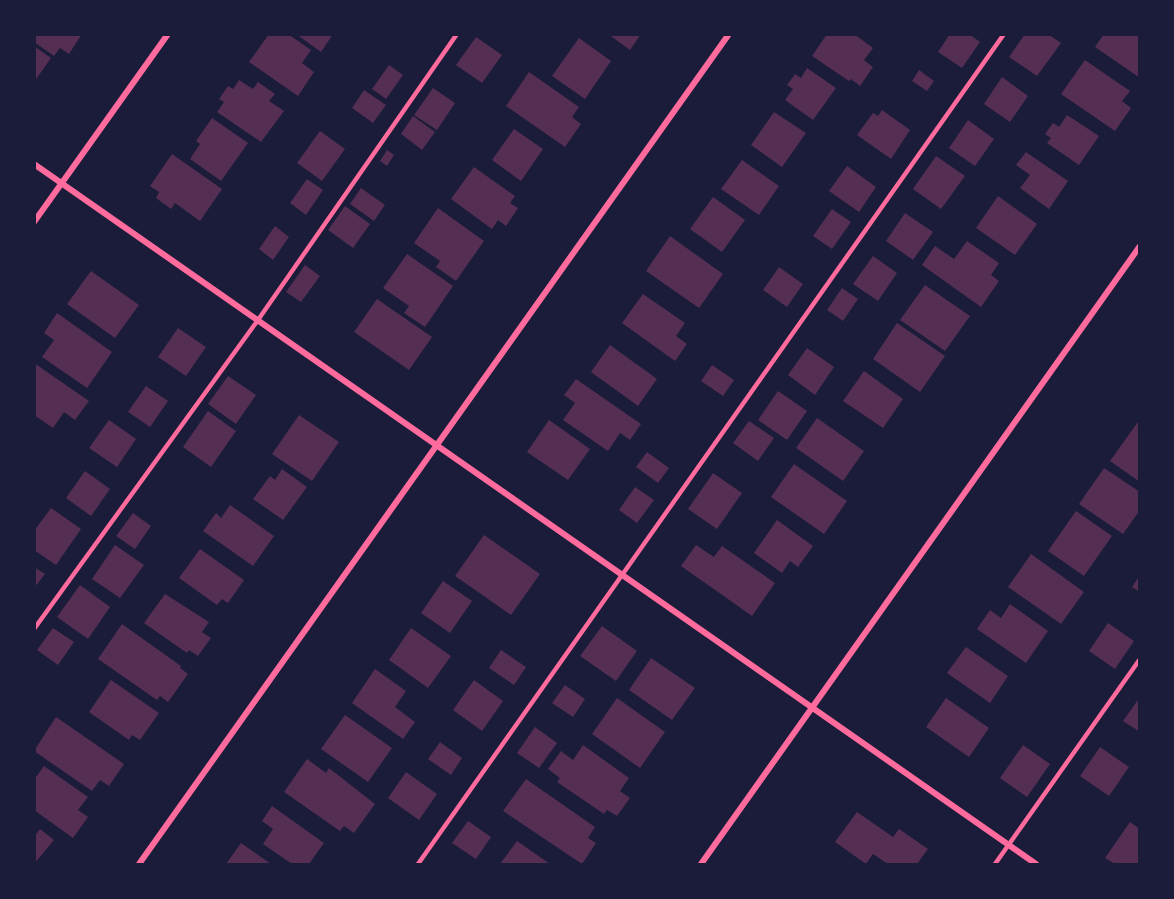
<!DOCTYPE html>
<style>
body{margin:0}
#map{position:relative;width:1174px;height:899px;overflow:hidden;background:#1b1b3a;font-family:Lora,serif}
canvas{display:block}
.frame{position:absolute;inset:0;border:36px solid #1b1b3a;pointer-events:none}
</style>
<div id="map">
<canvas width="1174" height="899"></canvas>
<div class="frame"></div>
</div>
<script>
const ctx = document.querySelector('canvas').getContext('2d');
ctx.lineJoin = 'round';
function fill(path, color) {
  ctx.fillStyle = color;
  ctx.fill(path, 'evenodd');
}
function toPath(rows) {
  const path = new Path2D();
  for (const r of rows) {
    path.moveTo(r[0], r[1]);
    for (let i = 2; i < r.length; i += 2) path.lineTo(r[i], r[i + 1]);
  }
  return path;
}
function strokePath(path, color, width, dash) {
  ctx.strokeStyle = color;
  ctx.lineWidth = width;
  ctx.lineCap = dash ? 'butt' : 'round';
  ctx.setLineDash(dash || []);
  ctx.stroke(path);
}
fill(toPath([
 [34,34,82,34,69,54,60,48,54,56,34,42],
 [269,34,288,34,311,50,302,63,314,72,298,96,249,62],
 [296,34,333,34,321,52],
 [608,34,641,34,630,50],
 [827,34,854,34,873,48,864,60,873,67,860,86,851,79,849,81,812,56],
 [950,34,969,34,980,42,962,68,938,52],
 [1025,34,1048,34,1061,43,1037,76,1009,57],
 [1104,34,1140,34,1140,78,1095,47],
 [476,37,502,55,482,83,456,65],
 [579,38,611,61,585,99,552,76],
 [34,46,51,58,34,82],
 [1085,60,1130,91,1122,101,1131,108,1115,131,1061,94],
 [389,65,403,75,386,99,372,89],
 [807,68,836,88,813,120,785,100,793,89,787,85,795,74,801,78],
 [919,70,934,81,927,91,912,81],
 [529,72,579,107,572,117,581,124,565,147,506,106],
 [1002,77,1028,96,1010,122,984,104],
 [239,80,253,89,258,82,275,94,269,101,284,111,261,142,217,112,224,102,219,99,228,86,233,89],
 [433,88,455,103,437,130,414,115],
 [364,90,386,105,373,123,352,108],
 [882,110,910,130,891,159,857,135,873,113,878,116],
 [774,112,806,133,782,167,751,145],
 [1067,115,1099,136,1079,165,1047,143,1051,138,1045,134,1053,123,1059,127],
 [413,116,435,132,422,150,401,134],
 [212,118,248,143,221,181,190,159,200,144,196,141],
 [968,120,994,139,975,166,949,148],
 [514,129,543,149,521,181,492,160],
 [320,131,345,149,322,181,297,163],
 [387,150,394,155,387,166,380,161],
 [1026,152,1068,181,1049,209,1020,188,1030,175,1016,165],
 [172,154,222,189,200,221,175,203,171,209,156,198,159,192,150,186],
 [936,156,965,176,941,209,913,189],
 [742,160,779,186,759,215,721,189],
 [847,166,876,187,859,212,829,191],
 [474,167,515,196,510,203,518,208,506,226,498,220,492,229,451,199],
 [307,179,323,190,306,215,290,203],
 [361,188,385,205,374,221,350,204],
 [998,196,1037,224,1015,255,976,228],
 [713,197,745,220,722,252,690,229],
 [345,206,370,224,353,248,328,230],
 [438,208,484,241,456,281,436,267,440,261,414,243],
 [832,209,851,222,832,249,813,236],
 [905,213,933,232,913,260,886,241],
 [275,226,289,237,273,260,259,249],
 [670,236,723,274,699,308,646,271],
 [967,241,999,263,991,275,999,281,981,307,922,265,935,246,954,259],
 [407,254,453,286,425,327,404,313,409,306,383,288],
 [873,256,897,273,878,301,853,284],
 [305,265,320,276,301,302,286,292],
 [779,267,803,284,787,307,763,290],
 [91,271,139,305,115,338,67,304],
 [925,285,970,316,945,351,900,320],
 [842,288,858,299,843,321,827,310],
 [643,294,685,323,676,336,687,344,675,361,622,323],
 [377,299,432,337,409,370,354,332],
 [57,313,112,352,87,388,42,357,54,340,44,333],
 [897,323,945,356,920,392,873,359],
 [178,328,206,347,186,376,158,357],
 [610,345,657,379,638,406,591,372],
 [807,348,834,367,815,395,788,375],
 [34,363,89,401,75,420,64,412,53,428,34,415],
 [712,365,734,380,723,396,701,381],
 [864,371,903,399,883,428,843,401],
 [228,376,256,395,236,424,208,404],
 [576,379,641,424,630,440,620,433,608,451,563,420,575,403,564,395],
 [146,386,168,401,150,427,128,412],
 [778,391,807,411,787,440,758,420],
 [208,411,236,431,211,467,183,447],
 [299,415,339,442,312,481,272,454],
 [817,418,864,451,843,481,796,448],
 [1140,419,1140,482,1110,461],
 [109,420,136,439,117,467,89,448],
 [549,420,590,449,568,480,527,452],
 [749,421,774,438,758,461,733,443],
 [647,452,669,468,658,483,636,467],
 [794,464,847,501,824,534,771,497],
 [1104,468,1140,492,1140,510,1123,534,1079,504],
 [282,469,307,487,283,520,253,499,270,476,275,480],
 [85,471,110,489,91,516,66,498],
 [713,473,742,493,717,529,688,509],
 [635,487,654,500,637,523,619,510],
 [230,505,274,536,253,566,203,531,216,513,221,518],
 [51,508,81,529,56,565,34,550,34,531],
 [1076,511,1112,536,1084,576,1048,551],
 [133,513,151,526,135,549,116,536],
 [777,520,813,546,798,567,790,561,782,573,754,553],
 [484,535,540,574,511,615,455,576],
 [115,545,144,565,120,598,92,579],
 [696,545,714,557,722,546,775,583,752,616,681,566],
 [200,549,244,580,228,603,222,599,217,605,179,578],
 [1031,554,1084,592,1061,624,1008,587],
 [34,567,45,574,34,588],
 [1140,575,1140,592,1132,587],
 [443,581,472,601,450,633,421,613],
 [80,585,110,607,88,639,57,617],
 [165,594,209,622,202,632,211,638,198,656,189,650,187,653,144,623],
 [1010,604,1048,631,1026,663,977,629,990,610,1001,618],
 [1108,623,1134,641,1115,669,1089,651],
 [122,624,181,666,180,668,188,674,168,702,160,696,157,700,98,659],
 [602,626,637,651,616,681,580,656],
 [53,628,74,642,58,665,37,650],
 [411,628,451,656,428,688,389,660],
 [966,647,1008,676,990,703,947,673],
 [501,650,526,667,514,685,489,668],
 [651,658,695,688,672,720,629,690],
 [375,669,406,691,395,707,415,722,403,739,352,703],
 [111,680,159,713,140,740,132,735,129,740,89,712],
 [474,680,503,701,482,731,453,710],
 [565,685,585,699,573,717,552,703],
 [1140,697,1140,732,1123,721],
 [617,698,665,732,640,768,592,734],
 [946,698,989,728,969,757,926,727],
 [345,715,392,748,368,782,321,749],
 [56,717,124,764,109,786,100,780,92,791,34,751],
 [535,727,557,743,539,768,517,753],
 [440,742,462,758,451,775,428,759],
 [583,745,629,778,620,791,630,798,617,816,607,810,604,814,557,782,560,778,548,769,561,751,573,760],
 [1023,745,1050,764,1027,797,1000,778],
 [1100,747,1129,767,1109,796,1080,776],
 [307,759,326,773,329,768,375,804,354,833,344,826,340,831,284,792],
 [44,766,88,797,78,810,88,817,73,838,34,810,34,780],
 [406,772,437,794,419,820,388,798],
 [526,779,595,827,588,838,596,843,582,864,503,811],
 [272,806,324,843,309,864,292,864,263,844,273,829,262,821],
 [857,812,893,837,899,829,928,849,917,864,888,864,873,854,866,864,835,842],
 [468,821,491,837,476,859,452,843],
 [1130,822,1140,829,1140,864,1115,864,1105,858],
 [40,829,54,840,34,864,34,837],
 [517,841,550,864,500,864],
 [241,843,271,864,226,864]
]), '#542f53');
strokePath(toPath([
 [34,629,258,320,457,34],
 [418,864,1004,34],
 [995,864,1140,659]
]), '#ff6b9d', 4.5);
strokePath(toPath([
 [34,164,1036,864],
 [34,222,168,34],
 [139,864,729,34],
 [701,864,1140,246]
]), '#ff6b9d', 6);
</script>
